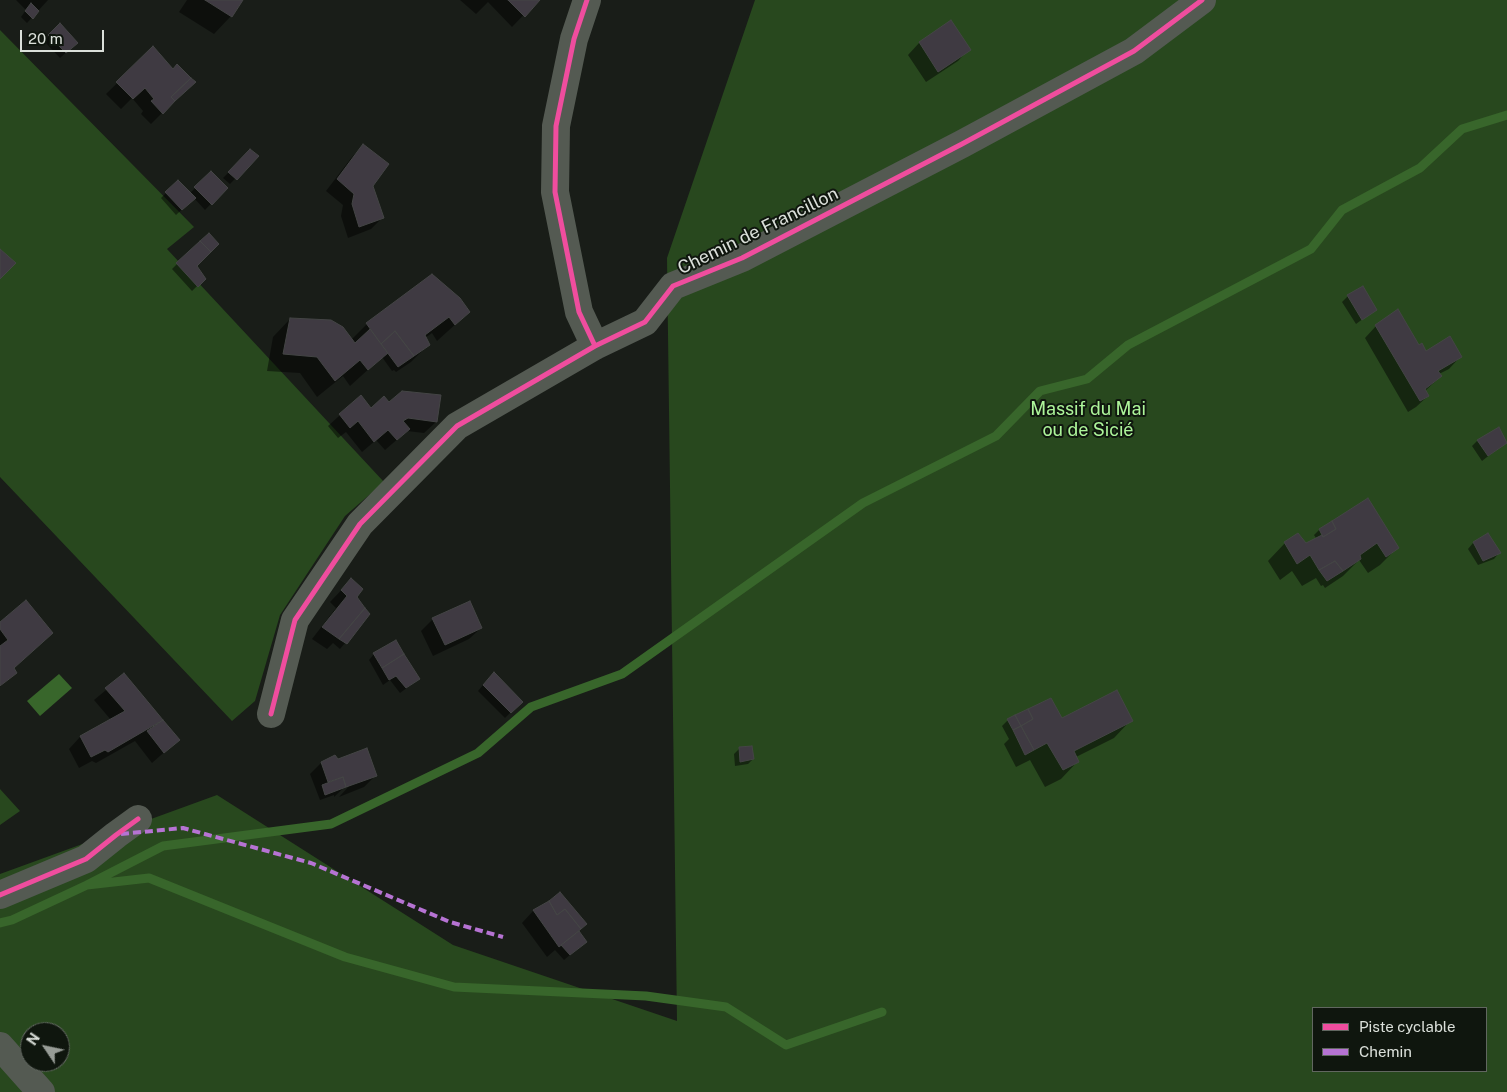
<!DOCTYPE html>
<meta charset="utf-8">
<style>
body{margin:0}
#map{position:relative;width:1507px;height:1092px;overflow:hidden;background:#191d18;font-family:"Public Sans",sans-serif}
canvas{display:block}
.legend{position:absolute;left:1312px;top:1007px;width:175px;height:65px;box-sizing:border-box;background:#0f160e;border:1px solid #616760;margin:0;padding:6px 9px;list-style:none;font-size:15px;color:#dbe0da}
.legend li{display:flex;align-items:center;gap:10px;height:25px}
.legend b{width:25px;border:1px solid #616760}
.north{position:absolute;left:20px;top:1022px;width:50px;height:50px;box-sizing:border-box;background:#0f160e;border:1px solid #616760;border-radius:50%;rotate:304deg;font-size:14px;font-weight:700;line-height:20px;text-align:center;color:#dbe0da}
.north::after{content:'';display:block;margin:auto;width:18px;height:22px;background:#979c96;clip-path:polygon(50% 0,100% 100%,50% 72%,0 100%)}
.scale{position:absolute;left:20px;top:30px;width:84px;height:22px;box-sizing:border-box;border:2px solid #dbe0da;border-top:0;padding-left:6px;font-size:15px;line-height:18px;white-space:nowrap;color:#dbe0da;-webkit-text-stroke:4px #0f160e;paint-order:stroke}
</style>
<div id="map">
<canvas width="1507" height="1092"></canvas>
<ul class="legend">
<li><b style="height:6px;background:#ef4d9e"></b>Piste cyclable</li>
<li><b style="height:6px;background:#b673d3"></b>Chemin</li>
</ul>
<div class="north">N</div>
<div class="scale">20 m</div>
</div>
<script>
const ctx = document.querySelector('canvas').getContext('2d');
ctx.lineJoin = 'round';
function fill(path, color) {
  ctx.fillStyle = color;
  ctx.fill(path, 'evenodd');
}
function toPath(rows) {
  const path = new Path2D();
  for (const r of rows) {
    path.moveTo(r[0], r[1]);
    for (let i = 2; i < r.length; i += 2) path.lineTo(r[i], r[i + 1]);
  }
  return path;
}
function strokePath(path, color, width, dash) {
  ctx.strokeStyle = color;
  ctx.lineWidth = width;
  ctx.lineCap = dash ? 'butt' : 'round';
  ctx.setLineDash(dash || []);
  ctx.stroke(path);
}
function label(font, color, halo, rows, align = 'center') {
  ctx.font = font + ' "Public Sans",sans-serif';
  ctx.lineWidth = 4;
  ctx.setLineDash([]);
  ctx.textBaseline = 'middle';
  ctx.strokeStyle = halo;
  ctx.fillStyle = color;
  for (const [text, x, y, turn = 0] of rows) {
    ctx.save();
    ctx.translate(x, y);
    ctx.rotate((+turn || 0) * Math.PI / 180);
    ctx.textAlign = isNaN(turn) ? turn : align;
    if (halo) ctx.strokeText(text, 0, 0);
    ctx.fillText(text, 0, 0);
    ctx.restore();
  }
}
fill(toPath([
 [755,0,1507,0,1507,1092,0,1092,0,874,217,795,453,945,677,1021,667,258],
 [1313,1008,1486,1008,1486,1071,1313,1071],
 [30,1032,60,1032,60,1062,30,1062],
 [0,30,194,227,167,249,384,482,345,516,280,615,255,701,232,721,0,477],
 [0,789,20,811,0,825]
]), '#28481e');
fill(toPath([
 [59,674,72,688,40,716,27,701]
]), '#38662b');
fill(toPath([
 [16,0,48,0,27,23,21,17,26,10],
 [187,0,242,0,231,16,214,34,179,12],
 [460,0,538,0,512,27,488,2,476,14],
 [951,21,969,49,958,61,926,82,908,55,919,43],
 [60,25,70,49,60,58,44,41],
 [153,48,173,71,169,106,151,124,141,114,143,111,132,98,121,109,106,94],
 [363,146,372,186,382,218,371,229,348,238,341,216,343,205,326,191,352,157],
 [250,151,257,156,230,184,223,178],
 [211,173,226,188,205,210,194,198,176,215,161,198,166,193,190,193],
 [177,264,205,278,192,291,172,269],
 [432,276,469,312,437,341,432,333,425,338,428,345,411,362,396,372,394,370,392,371,382,357,350,386,343,376,317,397,300,373,267,371,273,337,290,319,351,340,367,324],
 [1348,296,1376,309,1356,324,1342,302],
 [1376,326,1418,346,1426,352,1460,357,1449,369,1439,374,1441,376,1425,391,1428,396,1416,407,1408,412,1365,338],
 [360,397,370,410,389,404,436,422,424,433,407,431,385,450,376,440,362,452,346,432,338,438,328,426],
 [1498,429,1506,442,1482,461,1472,446,1477,441],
 [1367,500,1397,548,1380,565,1368,573,1359,560,1343,576,1325,588,1323,585,1321,586,1316,578,1302,586,1292,571,1280,580,1268,561,1285,543,1305,545,1316,538,1314,535,1319,530],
 [1488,535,1499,553,1494,559,1478,565,1468,549,1473,543],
 [351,580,355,597,369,614,340,649,333,643,327,649,312,639,336,608,330,602],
 [433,619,481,628,469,639,433,656,421,631],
 [0,624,52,633,13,669,15,673,0,687],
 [374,654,419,679,400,693,390,680,383,685,369,660],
 [124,675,178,740,152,763,135,741,96,763,92,761,79,768,69,749,80,737,111,720,94,700],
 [488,679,521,702,505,718,478,691],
 [1008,720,1131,720,1114,738,1076,757,1078,761,1061,779,1045,787,1030,760,1016,767,1004,744,1009,739,1002,726],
 [740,748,753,759,748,764,735,766,734,754],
 [321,763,376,775,364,787,339,797,351,784,350,782,334,797,334,795,320,800,310,774],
 [549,902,585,942,564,960,555,950,547,957,522,923,533,911]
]), '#0007');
strokePath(toPath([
 [87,885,163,846,331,824,478,753,531,707,622,674,863,503,996,436,1040,391,1087,379,1128,345,1311,249,1342,210,1420,168,1462,129,1507,115],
 [0,923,12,920,87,885,149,878,345,957,454,987,646,996,726,1007,786,1045,882,1012]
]), '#38662b', 9);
const building = toPath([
 [205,0,243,0,232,17,205,0],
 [508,0,540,0,525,17,508,0],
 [31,3,39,11,33,19,25,11,31,3],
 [951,20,971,50,938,72,919,42,951,20],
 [60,23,78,43,66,53,48,35,60,23],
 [153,46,173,69,177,64,191,78,171,97,175,101,163,114,151,101,154,99,145,88,133,99,116,82,153,46],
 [191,78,196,82,175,101,171,97,191,78],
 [363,144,389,164,373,186,384,218,359,227,352,204,354,194,337,179,363,144],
 [250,149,259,156,237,180,228,172,250,149],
 [211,171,228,188,212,205,194,187,211,171],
 [178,180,196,198,182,210,165,192,178,180],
 [209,233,219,244,211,252,200,241,209,233],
 [200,241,211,252,197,266,206,279,198,287,176,263,200,241],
 [0,249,16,263,0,279,0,249],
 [432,274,460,298,470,312,455,325,449,317,425,335,430,345,414,356,395,331,381,344,366,323,432,274],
 [1363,286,1377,310,1362,320,1347,295,1363,286],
 [1398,309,1419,345,1422,343,1426,351,1450,336,1462,357,1438,371,1442,376,1425,389,1429,396,1420,401,1375,325,1398,309],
 [290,318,331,320,343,327,355,343,370,329,388,353,368,370,360,360,335,381,317,357,283,354,290,318],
 [395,331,414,356,398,367,381,344,395,331],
 [402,391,441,395,437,422,408,418,403,421,410,429,397,440,388,430,374,442,358,421,350,428,339,414,361,395,371,408,384,396,389,402,402,391],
 [1499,427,1507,443,1488,456,1477,440,1499,427],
 [1368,498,1399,548,1386,557,1377,543,1360,555,1361,559,1343,571,1335,561,1319,570,1310,555,1297,564,1284,542,1298,533,1306,543,1322,535,1323,537,1336,529,1332,521,1368,498],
 [1332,521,1336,529,1323,537,1319,529,1332,521],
 [1488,533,1501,553,1483,561,1473,542,1488,533],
 [1335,561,1343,571,1327,581,1319,570,1335,561],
 [351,578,363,589,357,597,365,608,339,639,322,627,347,596,341,590,351,578],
 [26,600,53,633,14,668,17,673,0,686,0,646,8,640,0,629,0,622,26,600],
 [470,601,482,628,445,645,432,618,470,601],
 [365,608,370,614,347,644,339,639,365,608],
 [396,640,404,654,382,668,373,653,396,640],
 [404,654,420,679,406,688,396,676,389,680,382,668,404,654],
 [494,672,523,702,511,713,483,685,494,672],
 [124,673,163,720,108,752,105,750,91,757,80,736,125,711,105,688,124,673],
 [1117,690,1133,721,1074,751,1079,762,1063,770,1047,743,1034,750,1021,726,1033,719,1028,709,1051,698,1062,718,1117,690],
 [1028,709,1033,719,1021,726,1015,715,1028,709],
 [1015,715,1021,726,1013,730,1007,719,1015,715],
 [163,720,180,740,164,753,147,731,163,720],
 [1021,726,1034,750,1025,755,1013,730,1021,726],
 [752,746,754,759,740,762,739,747,752,746],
 [367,748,377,776,346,787,343,777,328,782,321,762,335,755,338,759,367,748],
 [343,777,346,787,325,795,322,785,343,777],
 [560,892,587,924,581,929,565,909,557,915,549,901,560,892],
 [549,901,557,915,565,909,581,929,559,947,533,910,549,901],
 [579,931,587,942,570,955,561,945,579,931]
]);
fill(building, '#3f3a42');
strokePath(building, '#444545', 1);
strokePath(toPath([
 [587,0,574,39,556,126,555,192,579,312,595,346],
 [271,714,295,620,360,524,457,426,595,346,645,322,673,286,742,258,962,144,1134,51,1202,0],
 [0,895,86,859,116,835,138,819],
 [0,1046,41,1092]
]), '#545a52', 28);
strokePath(toPath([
 [121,834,183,828,311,863,450,922,503,937]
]), '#b673d3', 4, [8, 4]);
strokePath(toPath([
 [587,0,574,39,556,126,555,192,579,312,595,346],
 [271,714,295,620,360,524,457,426,595,346,645,322,673,286,742,258,962,144,1134,51,1202,0],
 [0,895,86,859,116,835,138,819]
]), '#ef4d9e', 5);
label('18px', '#dbe0da', '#0f160e', [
 ["Chemin de Francillon",758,231,-26]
]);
label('18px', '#adf59a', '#0f160e', [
 ["Massif du Mai",1088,409],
 ["ou de Sicié",1088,430]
]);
</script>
